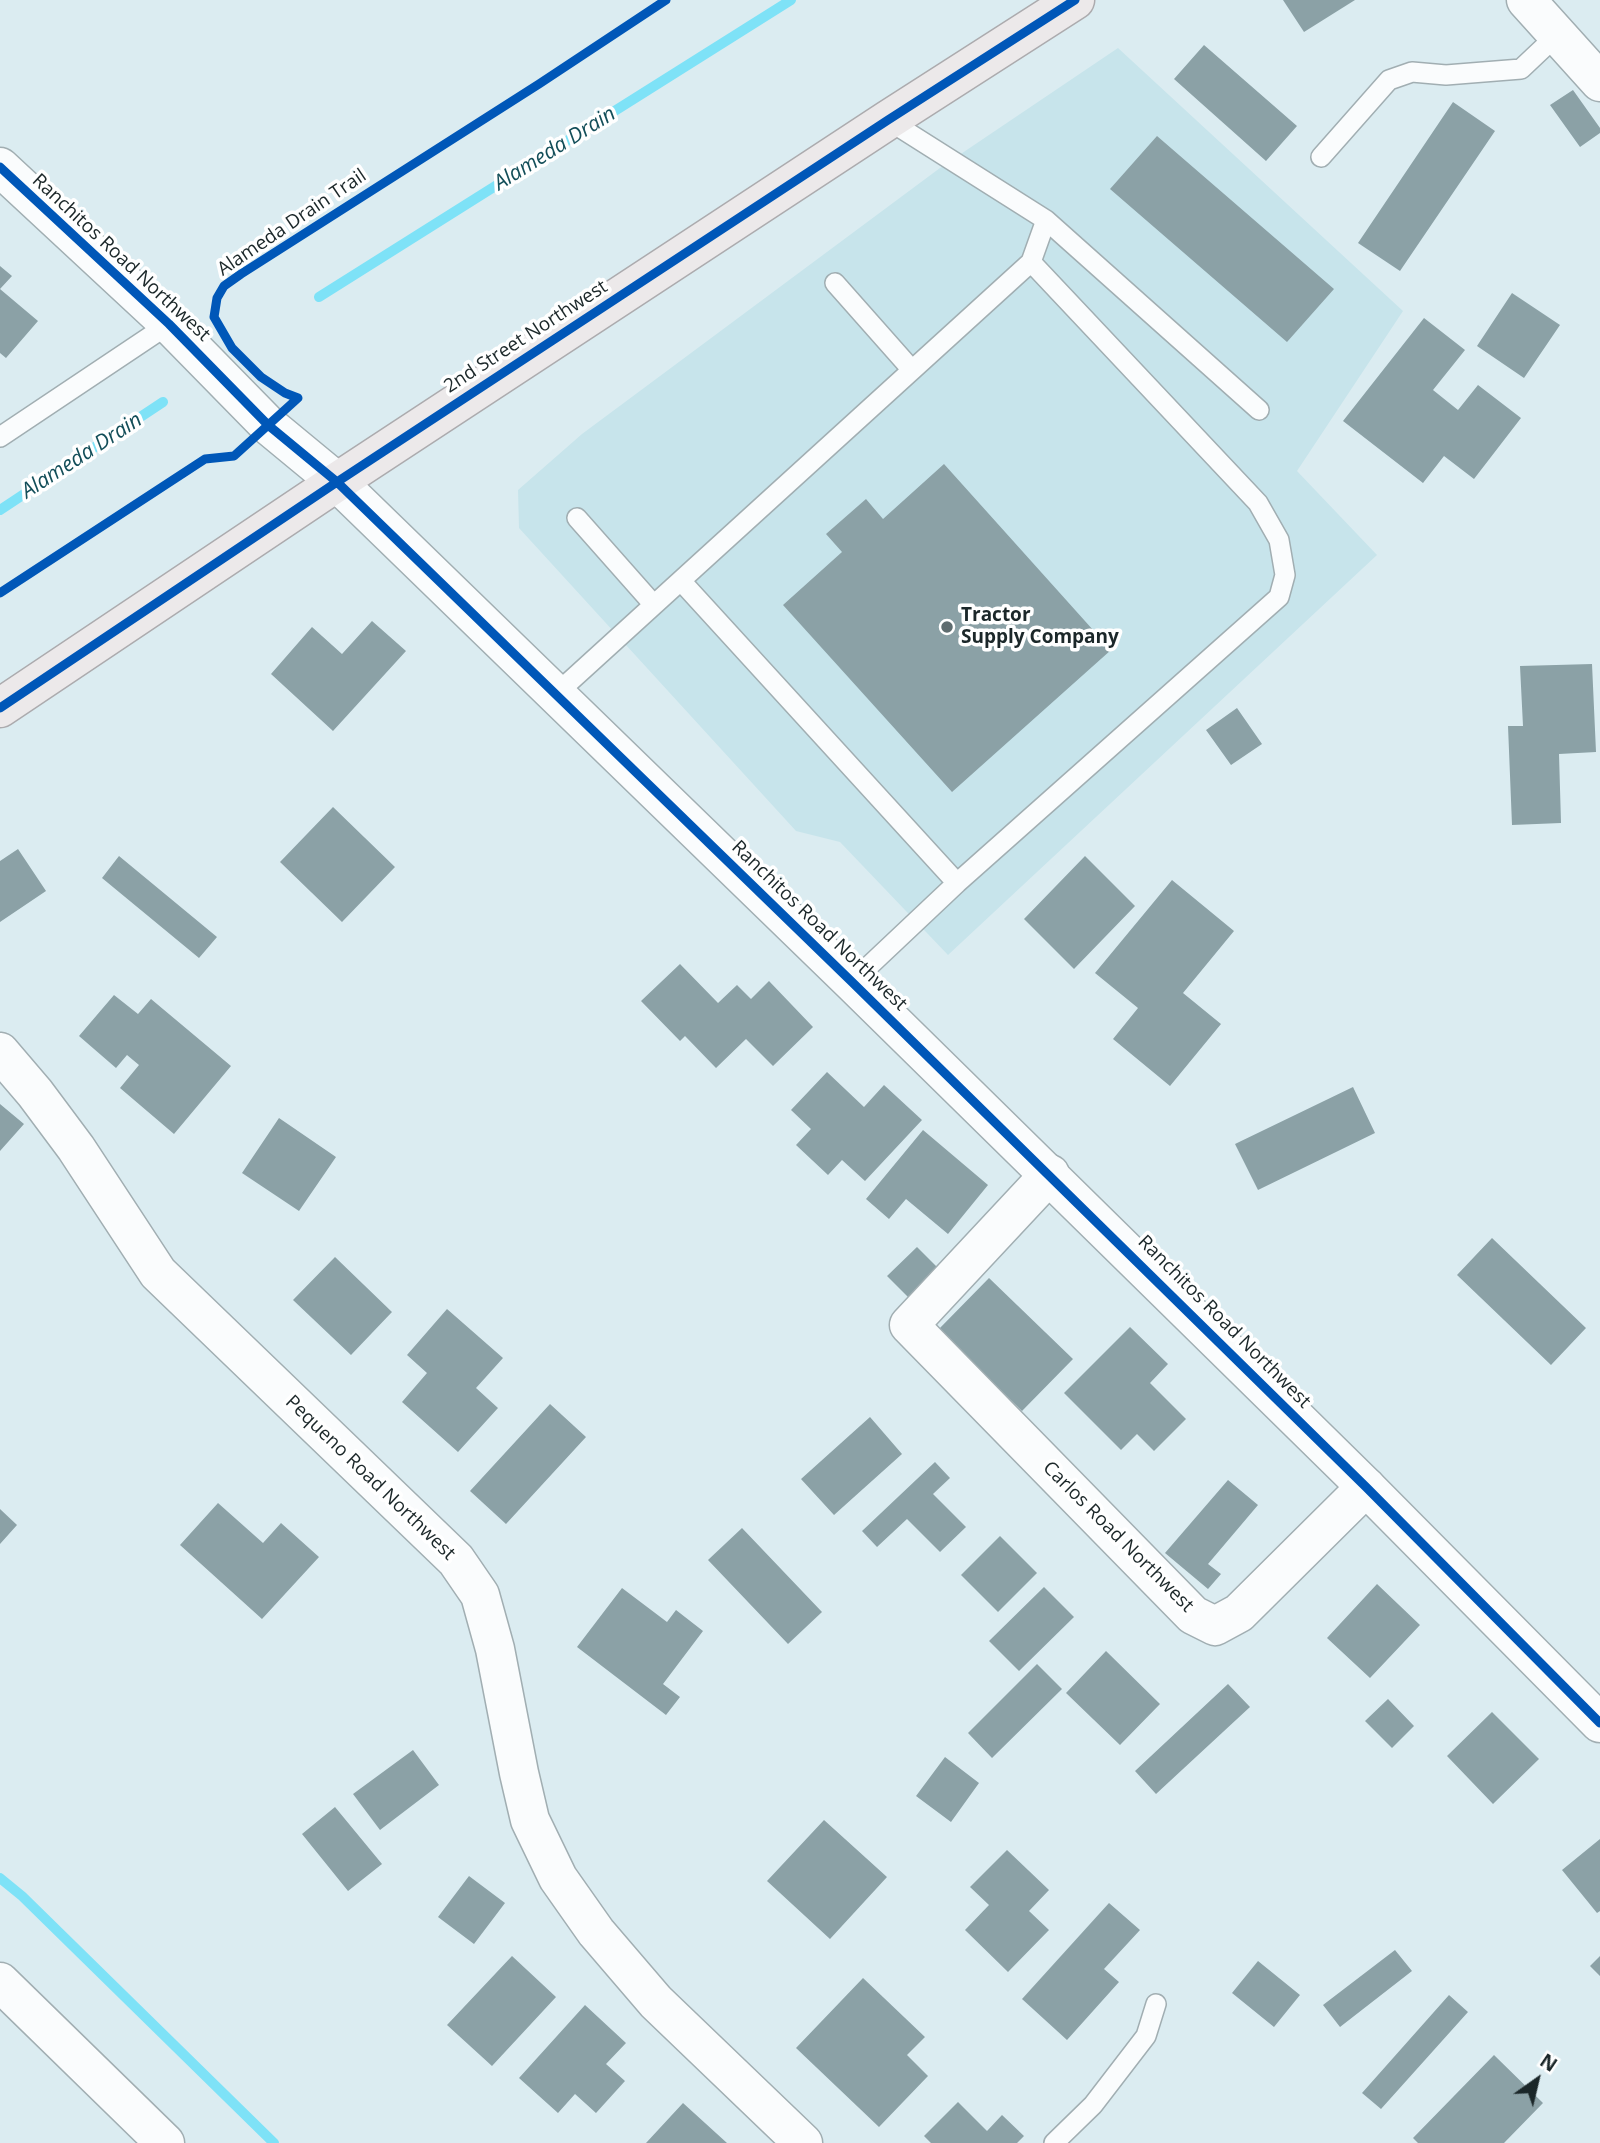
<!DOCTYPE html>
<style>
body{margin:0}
#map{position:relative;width:1600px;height:2143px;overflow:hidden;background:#dbecf1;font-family:"Open Sans",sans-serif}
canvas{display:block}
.north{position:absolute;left:1502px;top:2045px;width:70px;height:70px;-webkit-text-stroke:5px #fff;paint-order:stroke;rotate:34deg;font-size:19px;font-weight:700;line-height:28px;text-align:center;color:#1b2729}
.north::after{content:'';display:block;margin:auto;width:24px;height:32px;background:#1b2729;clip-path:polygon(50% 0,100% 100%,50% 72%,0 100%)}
</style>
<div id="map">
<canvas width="1600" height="2143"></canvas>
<div class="north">N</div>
</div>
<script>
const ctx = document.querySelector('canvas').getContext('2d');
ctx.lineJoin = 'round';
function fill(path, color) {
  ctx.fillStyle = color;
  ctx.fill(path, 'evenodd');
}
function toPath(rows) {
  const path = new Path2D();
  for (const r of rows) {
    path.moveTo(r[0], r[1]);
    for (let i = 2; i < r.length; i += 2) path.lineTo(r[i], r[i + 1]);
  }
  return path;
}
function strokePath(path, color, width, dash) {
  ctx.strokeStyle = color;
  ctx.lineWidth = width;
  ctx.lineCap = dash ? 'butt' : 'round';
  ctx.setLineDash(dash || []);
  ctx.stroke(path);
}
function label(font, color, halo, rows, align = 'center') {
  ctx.font = font + ' "Open Sans",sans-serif';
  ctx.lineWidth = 7;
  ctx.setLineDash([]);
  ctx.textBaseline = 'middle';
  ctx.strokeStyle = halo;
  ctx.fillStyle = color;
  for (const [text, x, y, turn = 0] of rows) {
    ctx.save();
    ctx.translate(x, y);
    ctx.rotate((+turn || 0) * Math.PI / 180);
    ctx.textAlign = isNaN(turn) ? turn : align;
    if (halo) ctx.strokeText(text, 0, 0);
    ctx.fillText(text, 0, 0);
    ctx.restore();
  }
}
fill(toPath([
 [1118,48,1403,311,1297,471,1377,555,948,955,840,842,796,831,519,528,518,490,582,434,940,168]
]), '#c7e4eb');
strokePath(toPath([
 [319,297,791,0],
 [0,510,163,402],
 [0,1878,22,1896,274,2143]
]), '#7ee2f7', 10);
fill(toPath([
 [1283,0,1355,0,1304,32],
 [1204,45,1297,126,1266,161,1174,79],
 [1573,90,1600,128,1600,133,1580,147,1550,105],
 [1453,102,1495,131,1400,271,1358,243],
 [1157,136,1334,289,1287,342,1110,189],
 [0,266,12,276,0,289,38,321,6,358,0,353],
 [1512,293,1560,325,1524,378,1477,346],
 [1424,318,1465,350,1433,390,1458,410,1478,385,1521,418,1474,479,1444,456,1423,483,1343,421],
 [944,464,1111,650,952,792,783,605,842,552,826,534,866,499,883,519],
 [372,621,406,651,333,731,271,674,312,627,342,654],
 [1592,664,1596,752,1559,754,1561,823,1512,825,1508,726,1523,726,1520,666],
 [1237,708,1262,744,1231,765,1206,730],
 [333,807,395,867,342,922,280,862],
 [18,849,46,891,0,922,0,861],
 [119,856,217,937,199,958,102,878],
 [1085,856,1135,906,1074,969,1024,919],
 [1172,880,1234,931,1183,993,1221,1024,1170,1086,1113,1039,1138,1008,1095,973],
 [680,964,718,1003,737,985,751,999,769,981,813,1027,773,1066,746,1039,716,1068,685,1036,680,1041,641,1001],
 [114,995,138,1014,151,999,231,1066,174,1134,120,1088,139,1065,127,1055,116,1068,79,1036],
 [827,1072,864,1107,884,1085,922,1120,865,1181,842,1160,828,1175,796,1145,811,1129,791,1110],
 [1353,1087,1375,1133,1258,1190,1235,1144],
 [0,1104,24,1124,0,1151],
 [279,1118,336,1157,299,1211,242,1173],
 [923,1130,988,1185,948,1234,906,1199,889,1219,866,1199],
 [1492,1238,1586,1328,1551,1365,1457,1275],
 [917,1247,943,1273,913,1302,887,1276],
 [335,1257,392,1312,351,1355,293,1300],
 [989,1278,1073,1359,1022,1411,938,1330],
 [447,1309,503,1358,476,1388,498,1408,458,1452,402,1402,427,1373,407,1355],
 [1130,1327,1168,1364,1150,1383,1186,1419,1154,1451,1137,1434,1121,1450,1064,1393],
 [550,1404,586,1437,506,1524,470,1491],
 [870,1417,902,1454,834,1515,801,1479],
 [935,1462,950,1478,933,1494,966,1527,940,1552,907,1519,877,1547,862,1531],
 [1228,1480,1258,1505,1208,1564,1221,1574,1208,1589,1165,1553],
 [218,1503,263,1543,281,1523,319,1557,262,1619,180,1545],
 [0,1509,17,1525,0,1544],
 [742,1528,822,1612,788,1644,708,1560],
 [1000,1536,1037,1573,998,1612,961,1575],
 [1377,1584,1420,1625,1370,1678,1327,1638],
 [1044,1587,1074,1617,1019,1671,989,1641],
 [622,1588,667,1622,676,1610,703,1631,663,1684,680,1697,666,1715,577,1647],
 [1106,1651,1160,1704,1120,1745,1066,1693],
 [1037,1664,1062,1689,992,1758,968,1733],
 [1228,1684,1250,1707,1156,1794,1135,1771],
 [1388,1699,1414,1726,1392,1748,1365,1721],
 [1492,1712,1539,1759,1493,1804,1447,1756],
 [413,1750,439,1785,380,1830,353,1794],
 [945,1757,979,1783,951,1822,916,1796],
 [335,1807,382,1864,348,1891,302,1834],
 [824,1820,887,1877,830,1939,767,1881],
 [1600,1839,1600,1911,1597,1913,1562,1870],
 [1007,1850,1049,1890,1029,1911,1049,1930,1008,1972,965,1930,989,1905,970,1887],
 [469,1876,505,1903,474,1944,438,1917],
 [1109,1903,1140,1930,1104,1969,1119,1982,1067,2040,1022,1999],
 [1395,1950,1412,1971,1340,2027,1323,2005],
 [512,1956,556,1997,492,2066,447,2025],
 [1600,1956,1600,1976,1590,1966],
 [1258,1961,1300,1995,1274,2027,1232,1993],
 [863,1978,925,2037,907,2055,928,2076,879,2127,796,2048],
 [1449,1995,1468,2012,1381,2109,1362,2093],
 [585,2005,626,2043,606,2064,625,2081,596,2113,575,2094,558,2113,519,2078],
 [1494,2055,1543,2103,1504,2143,1418,2143,1413,2138],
 [958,2102,987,2131,1002,2115,1024,2136,1017,2143,931,2143,924,2136],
 [683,2103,727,2143,646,2143]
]), '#8ba1a6');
const lane = toPath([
 [888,120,1046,220,1259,410],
 [1321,157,1389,80,1412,72,1446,75,1521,69,1557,35],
 [835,283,912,370],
 [0,437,169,324],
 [577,518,654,605],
 [681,581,957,883,852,982],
 [556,694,1031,262,1046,220],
 [957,883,1279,597,1285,575,1279,540,1258,503,1031,262],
 [1054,2143,1093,2105,1146,2036,1156,2004]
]);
const street = toPath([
 [1526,0,1600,82],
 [0,1052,35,1093,76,1148,158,1273,456,1560,480,1595,495,1649,519,1773,530,1820,558,1878,596,1932,656,2002,803,2143],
 [1050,1174,909,1325,1193,1615,1215,1626,1239,1613,1366,1487],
 [0,1982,165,2143]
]);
const secondary = toPath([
 [0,167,169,324,268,425,337,482,852,982,1366,1487,1600,1723]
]);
const primary = toPath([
 [0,708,337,482,888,120,1075,0]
]);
strokePath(lane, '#a1aeb2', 22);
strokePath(street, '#a1aeb2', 41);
strokePath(secondary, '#a1aeb2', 41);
strokePath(primary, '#acabae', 41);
strokePath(lane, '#fafcfd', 19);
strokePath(street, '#fafcfd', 38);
strokePath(secondary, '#fafcfd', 38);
strokePath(primary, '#ece9ea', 38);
strokePath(toPath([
 [0,167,169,324,268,425,337,482,852,982,1366,1487,1600,1723],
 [0,593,205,459,234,456,298,398,285,393,261,377,232,348,214,317,217,298,224,286,241,274,539,84,666,0],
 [0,708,337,482,888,120,1075,0]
]), '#0057b8', 9);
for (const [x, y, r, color] of [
 [947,627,7,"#5e6c6f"]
]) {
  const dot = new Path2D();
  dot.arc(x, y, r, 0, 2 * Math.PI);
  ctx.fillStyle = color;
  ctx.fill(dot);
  strokePath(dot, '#fff', 2.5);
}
label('19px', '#1b2729', '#fff', [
 ["Alameda Drain Trail",292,223,-34],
 ["Ranchitos Road Northwest",121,258,43],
 ["2nd Street Northwest",526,337,-33],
 ["Ranchitos Road Northwest",819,926,44],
 ["Ranchitos Road Northwest",1224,1322,45],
 ["Pequeno Road Northwest",370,1478,44],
 ["Carlos Road Northwest",1118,1537,45]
]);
label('bold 19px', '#1b2729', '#fff', [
 ["Tractor",961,616],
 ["Supply Company",961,638]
], 'left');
label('italic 21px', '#134e59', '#fff', [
 ["Alameda Drain",555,149,-32],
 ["Alameda Drain",82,456,-33]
]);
</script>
